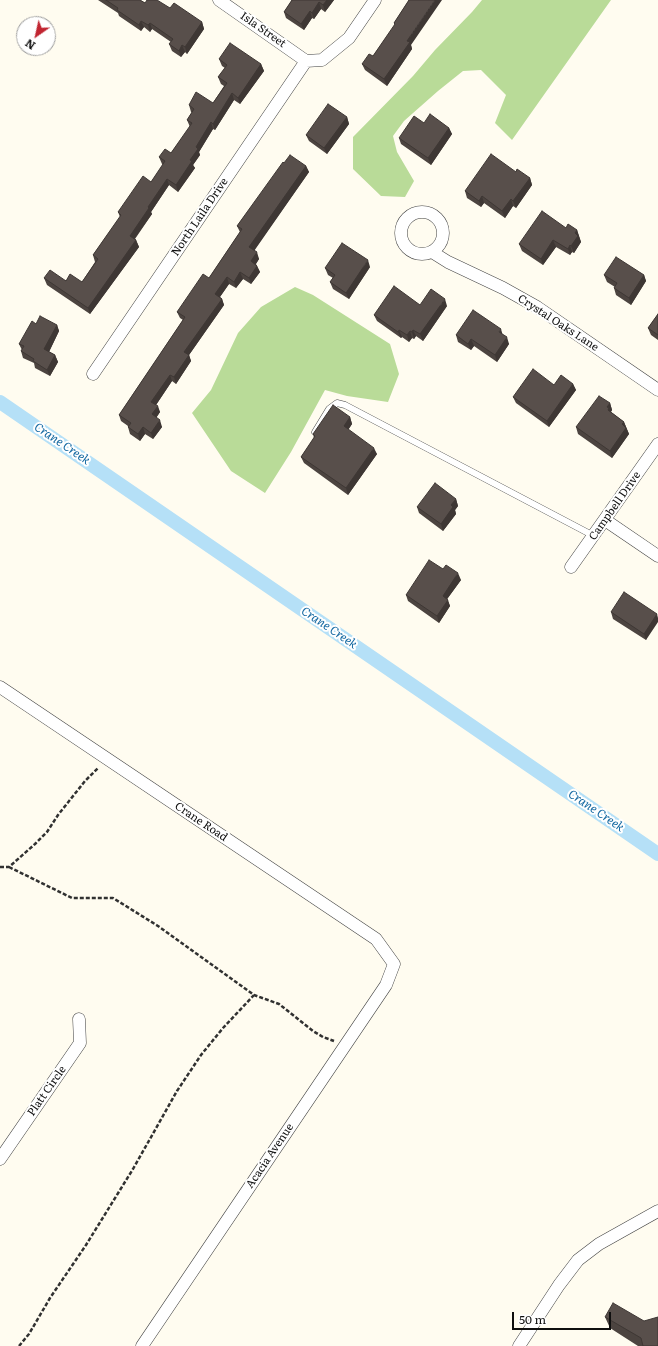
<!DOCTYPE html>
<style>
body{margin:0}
#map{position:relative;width:658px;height:1346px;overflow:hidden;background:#fffcf0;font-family:Literata,serif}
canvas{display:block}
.north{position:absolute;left:16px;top:16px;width:40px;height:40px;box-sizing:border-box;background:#fff;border:1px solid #9f9f9f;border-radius:50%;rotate:214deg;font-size:11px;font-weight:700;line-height:16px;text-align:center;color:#0f0f0f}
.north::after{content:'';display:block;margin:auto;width:14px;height:18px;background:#c12531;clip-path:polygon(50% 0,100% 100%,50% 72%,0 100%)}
.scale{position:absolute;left:512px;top:1312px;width:99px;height:18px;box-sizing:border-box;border:2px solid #0f0f0f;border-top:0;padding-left:5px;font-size:12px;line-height:14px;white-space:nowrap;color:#0f0f0f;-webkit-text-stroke:3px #fff;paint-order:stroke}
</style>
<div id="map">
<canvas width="658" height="1346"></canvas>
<div class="north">N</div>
<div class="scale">50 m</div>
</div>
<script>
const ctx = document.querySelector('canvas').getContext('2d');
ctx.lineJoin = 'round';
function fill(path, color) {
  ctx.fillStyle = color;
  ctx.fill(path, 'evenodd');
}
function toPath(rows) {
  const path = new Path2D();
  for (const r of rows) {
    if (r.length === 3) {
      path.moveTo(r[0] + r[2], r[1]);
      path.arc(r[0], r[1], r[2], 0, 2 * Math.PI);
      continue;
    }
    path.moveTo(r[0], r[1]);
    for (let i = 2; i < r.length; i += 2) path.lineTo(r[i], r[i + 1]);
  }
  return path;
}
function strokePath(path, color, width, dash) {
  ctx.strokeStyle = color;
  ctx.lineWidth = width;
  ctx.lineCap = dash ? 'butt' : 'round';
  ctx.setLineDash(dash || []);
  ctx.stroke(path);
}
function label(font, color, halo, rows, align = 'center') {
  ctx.font = font + ' Literata,serif';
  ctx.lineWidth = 4;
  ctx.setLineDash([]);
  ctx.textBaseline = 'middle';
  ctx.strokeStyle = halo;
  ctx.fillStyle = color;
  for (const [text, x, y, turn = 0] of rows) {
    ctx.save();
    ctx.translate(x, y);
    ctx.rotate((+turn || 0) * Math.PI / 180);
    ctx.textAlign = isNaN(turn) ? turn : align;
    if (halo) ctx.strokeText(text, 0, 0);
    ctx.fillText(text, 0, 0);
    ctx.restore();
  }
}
fill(toPath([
 [482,0,611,0,512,140,495,123,506,95,481,70,463,71,438,91,404,121,393,136,397,152,414,181,405,197,381,196,353,169,353,137,413,76,435,50,472,12],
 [295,287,313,295,390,344,399,374,388,402,347,396,325,390,291,452,265,493,231,471,192,413,211,390,238,333,261,307]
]), '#b9db98');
strokePath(toPath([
 [0,402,658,854]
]), '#b5e0f7', 14);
const lane = toPath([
 [315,432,329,409,337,403,345,405,594,536]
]);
const street = toPath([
 [219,0,306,61],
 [306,61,322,60,349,38,375,0],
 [422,233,21],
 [432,252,448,262,503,288,537,307,658,390],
 [93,374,306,61],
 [605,520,658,556],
 [571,567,658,444],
 [0,687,376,939,394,964,386,985,142,1346],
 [0,1159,80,1043,79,1019],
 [519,1346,559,1285,578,1260,599,1244,658,1211]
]);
strokePath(lane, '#424242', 7);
strokePath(street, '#424242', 13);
strokePath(toPath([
 [0,867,9,867,35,844,47,832,58,815,85,781,98,768],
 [9,867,72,898,113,898,158,926,254,995,279,1004,313,1031,323,1037,334,1041],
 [19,1346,29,1334,50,1298,86,1245,133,1169,177,1091,201,1055,223,1028,254,995]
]), '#313131', 2.5, [4, 2]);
strokePath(lane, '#fff', 6);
strokePath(street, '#fff', 12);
fill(toPath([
 [98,0,140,0,145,3,170,8,202,22,204,29,187,54,185,52,181,57,172,51,169,44,171,42,152,29,150,32,144,27,141,31,119,16,118,13],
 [292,0,334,0,325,12,321,9,314,19,312,18,304,30,286,18,284,12],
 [409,0,411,45,412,49,387,86,365,70,362,64,373,56,395,25,394,23],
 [219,59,261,64,264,71,240,104,234,100,215,130,213,129,199,152,200,155,193,165,195,168,178,192,169,185,151,212,152,214,135,239,136,240,139,247,90,314,47,285,44,278,82,282,95,262,93,255,120,217,118,212,151,182,163,165,162,164,159,157,171,153,190,127,187,120,192,112,191,112,189,105,213,103,224,86,221,84,218,77,225,68,222,66],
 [347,117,349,124,327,154,309,141,306,135],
 [424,123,449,128,452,134,431,165,401,144,399,138],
 [284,163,306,166,309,172,254,250,259,259,256,264,260,272,251,284,243,279,236,288,229,284,220,297,222,299,224,305,189,355,191,361,176,384,172,381,156,405,160,412,156,418,162,427,153,439,145,434,140,441,130,434,128,427,128,426,121,421,119,415,183,320,180,318,177,312,209,278,240,232,237,226],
 [516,172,530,178,532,185,516,208,513,206,505,218,484,203,481,207,467,198,465,191],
 [566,228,577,230,581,242,574,253,572,252,570,255,556,247,543,265,522,251,519,244],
 [370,267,349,299,333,289,330,282,333,278,328,275,325,268],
 [604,275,644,275,646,281,631,305,616,295,614,288,615,287,607,282],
 [420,305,447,306,423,341,416,336,414,339,412,338,409,342,402,337,401,338,377,321,374,315],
 [658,314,658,340,651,335,648,328],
 [36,324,57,325,59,331,49,352,55,355,58,362,50,376,35,368,34,363,23,358,21,351,22,350,19,344],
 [456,335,503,335,509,344,497,362,474,346,471,350,458,342],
 [573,384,576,390,549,427,516,403,513,397,554,385],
 [610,403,612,410,611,412,624,422,629,434,612,458,578,434,576,427],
 [350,417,352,424,348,430,377,454,348,495,304,463,301,457,314,438,313,434],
 [456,499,458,506,455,510,456,514,443,531,419,513,417,507],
 [443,569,461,580,447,599,450,606,439,623,408,601,406,595],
 [611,612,657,614,646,640,613,619],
 [605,1317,644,1321,658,1346,638,1346,610,1328]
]), '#4c4440');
fill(toPath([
 [327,0,334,0,325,12,323,5],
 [435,0,442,0,411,45,412,49,387,86,384,79,407,41],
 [319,2,321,9,314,19,312,13],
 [310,11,312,18,304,30,301,24],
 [141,21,144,27,141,31,139,25],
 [202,22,204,29,187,54,185,47],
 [150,23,152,29,150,32,148,25],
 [182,45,185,52,181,57,179,51],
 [261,64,264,71,240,104,238,98],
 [232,93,234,100,215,130,213,124],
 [347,117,349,124,327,154,324,148],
 [211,122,213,129,199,152,200,155,193,165,195,168,178,192,176,185,190,160,196,147],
 [449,128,452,134,431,165,428,158],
 [306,166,309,172,252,254,249,247],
 [530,178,532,185,516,208,513,201],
 [167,179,169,185,151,212,152,214,132,242,130,236,148,207],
 [482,196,484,203,481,207,479,201],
 [511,199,513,206,505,218,502,211],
 [577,230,581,242,574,253,571,246,575,233],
 [136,240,139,247,90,314,88,308],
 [553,240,556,247,543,265,541,259],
 [570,245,572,252,570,255,568,249],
 [257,252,259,259,253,268,251,261],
 [368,260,370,267,349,299,346,293],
 [257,266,260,272,251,284,249,278],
 [240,272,243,279,236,288,234,282],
 [644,275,646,281,631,305,629,298],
 [227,277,229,284,217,301,215,294],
 [222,299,224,305,189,355,191,361,176,384,174,377,184,352],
 [445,299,447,306,423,341,420,334],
 [57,325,59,331,47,356,44,349],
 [501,329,503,336,499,332],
 [399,330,402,337,401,338,398,332],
 [413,330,416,336,414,339,412,332],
 [410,331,412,338,409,342,407,335],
 [507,337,509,344,497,362,495,355],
 [471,339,474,346,471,350,468,344],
 [55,355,58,362,50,376,47,370],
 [170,375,172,381,154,408,151,402],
 [573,384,576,390,549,427,547,421],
 [610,403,612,410,610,413,608,410,607,407],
 [158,406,160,412,154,421,152,414],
 [350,417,352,424,346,433,344,426],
 [160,420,162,427,153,439,151,433],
 [624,422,629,434,612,458,610,451,622,424],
 [143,427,145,434,140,441,138,434],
 [374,448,377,454,348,495,346,488],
 [456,499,458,506,455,510,456,514,443,531,441,524,451,505],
 [458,573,461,580,445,602,443,596],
 [448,600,450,606,439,623,437,616],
 [657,614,658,618,658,622,646,640,644,634]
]), '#3e3734');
const building = toPath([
 [106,0,140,0,145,3,147,0,157,0,170,8,174,3,202,22,185,47,182,45,179,51,169,44,173,39,150,23,148,25,141,21,139,25,117,10,118,8,106,0],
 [292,0,327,0,323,5,319,2,312,13,310,11,301,24,284,12,292,0],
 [409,0,435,0,407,41,410,42,384,79,362,64,369,54,373,56,395,24,394,23,409,0],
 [230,43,261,64,238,98,232,93,213,124,211,122,196,147,198,149,190,160,192,161,176,185,167,179,148,207,149,208,130,236,136,240,88,308,44,278,50,270,66,281,70,274,82,282,98,259,93,255,121,215,118,212,143,176,151,182,165,161,159,157,165,149,171,153,192,123,187,120,194,109,189,105,196,92,213,103,227,83,218,77,227,65,219,59,230,43],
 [328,104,347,117,324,148,306,135,328,104],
 [430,114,449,128,428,158,399,138,414,116,424,123,430,114],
 [491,154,516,172,517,169,530,178,513,201,511,199,502,211,482,196,479,201,465,191,491,154],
 [290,155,306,166,249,247,257,252,251,261,257,266,249,278,240,272,234,282,227,277,215,294,222,299,184,352,189,355,174,377,170,375,151,402,158,406,152,414,160,420,151,433,143,427,138,434,128,427,131,423,119,415,185,317,177,312,203,274,209,278,242,229,237,226,283,162,284,163,290,155],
 [542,211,566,228,568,224,577,230,575,233,578,236,571,246,570,245,568,249,553,240,541,259,519,244,542,211],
 [342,243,368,260,346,293,330,282,335,275,325,268,342,243],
 [616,257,644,275,629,298,614,288,617,283,604,275,616,257],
 [394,286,420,305,431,289,445,299,420,334,413,330,412,332,410,331,407,335,399,330,398,332,374,315,394,286],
 [473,310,501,329,499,332,507,337,495,355,471,339,468,344,456,335,473,310],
 [658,314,658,335,648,328,658,314],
 [40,316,57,325,44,349,55,355,47,370,33,361,34,359,21,351,24,346,19,344,32,321,36,324,40,316],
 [533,369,554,385,561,375,573,384,547,421,513,397,533,369],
 [599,396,610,403,607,407,609,408,608,410,624,422,622,424,626,428,610,451,576,427,599,396],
 [333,405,350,417,344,426,374,448,346,488,301,457,315,436,313,434,333,405],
 [435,483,456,499,451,505,453,507,441,524,417,507,435,483],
 [429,560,443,569,446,565,458,573,443,596,448,600,437,616,406,595,429,560],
 [624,592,657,614,644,634,611,612,624,592],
 [613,1303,644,1321,658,1317,658,1346,643,1346,641,1338,605,1317,613,1303]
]);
fill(building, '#584f4b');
strokePath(building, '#3e3734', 1);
label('11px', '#0f0f0f', '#fff', [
 ["Isla Street",263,30,35],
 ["North Laila Drive",200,217,-56],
 ["Crystal Oaks Lane",558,323,33],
 ["Campbell Drive",615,506,-55],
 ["Crane Road",201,822,34],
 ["Platt Circle",47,1091,-55],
 ["Acacia Avenue",270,1156,-56]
]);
label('italic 12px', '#166aa2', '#fff', [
 ["Crane Creek",62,444,34],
 ["Crane Creek",329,628,34],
 ["Crane Creek",596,811,34]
]);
</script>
